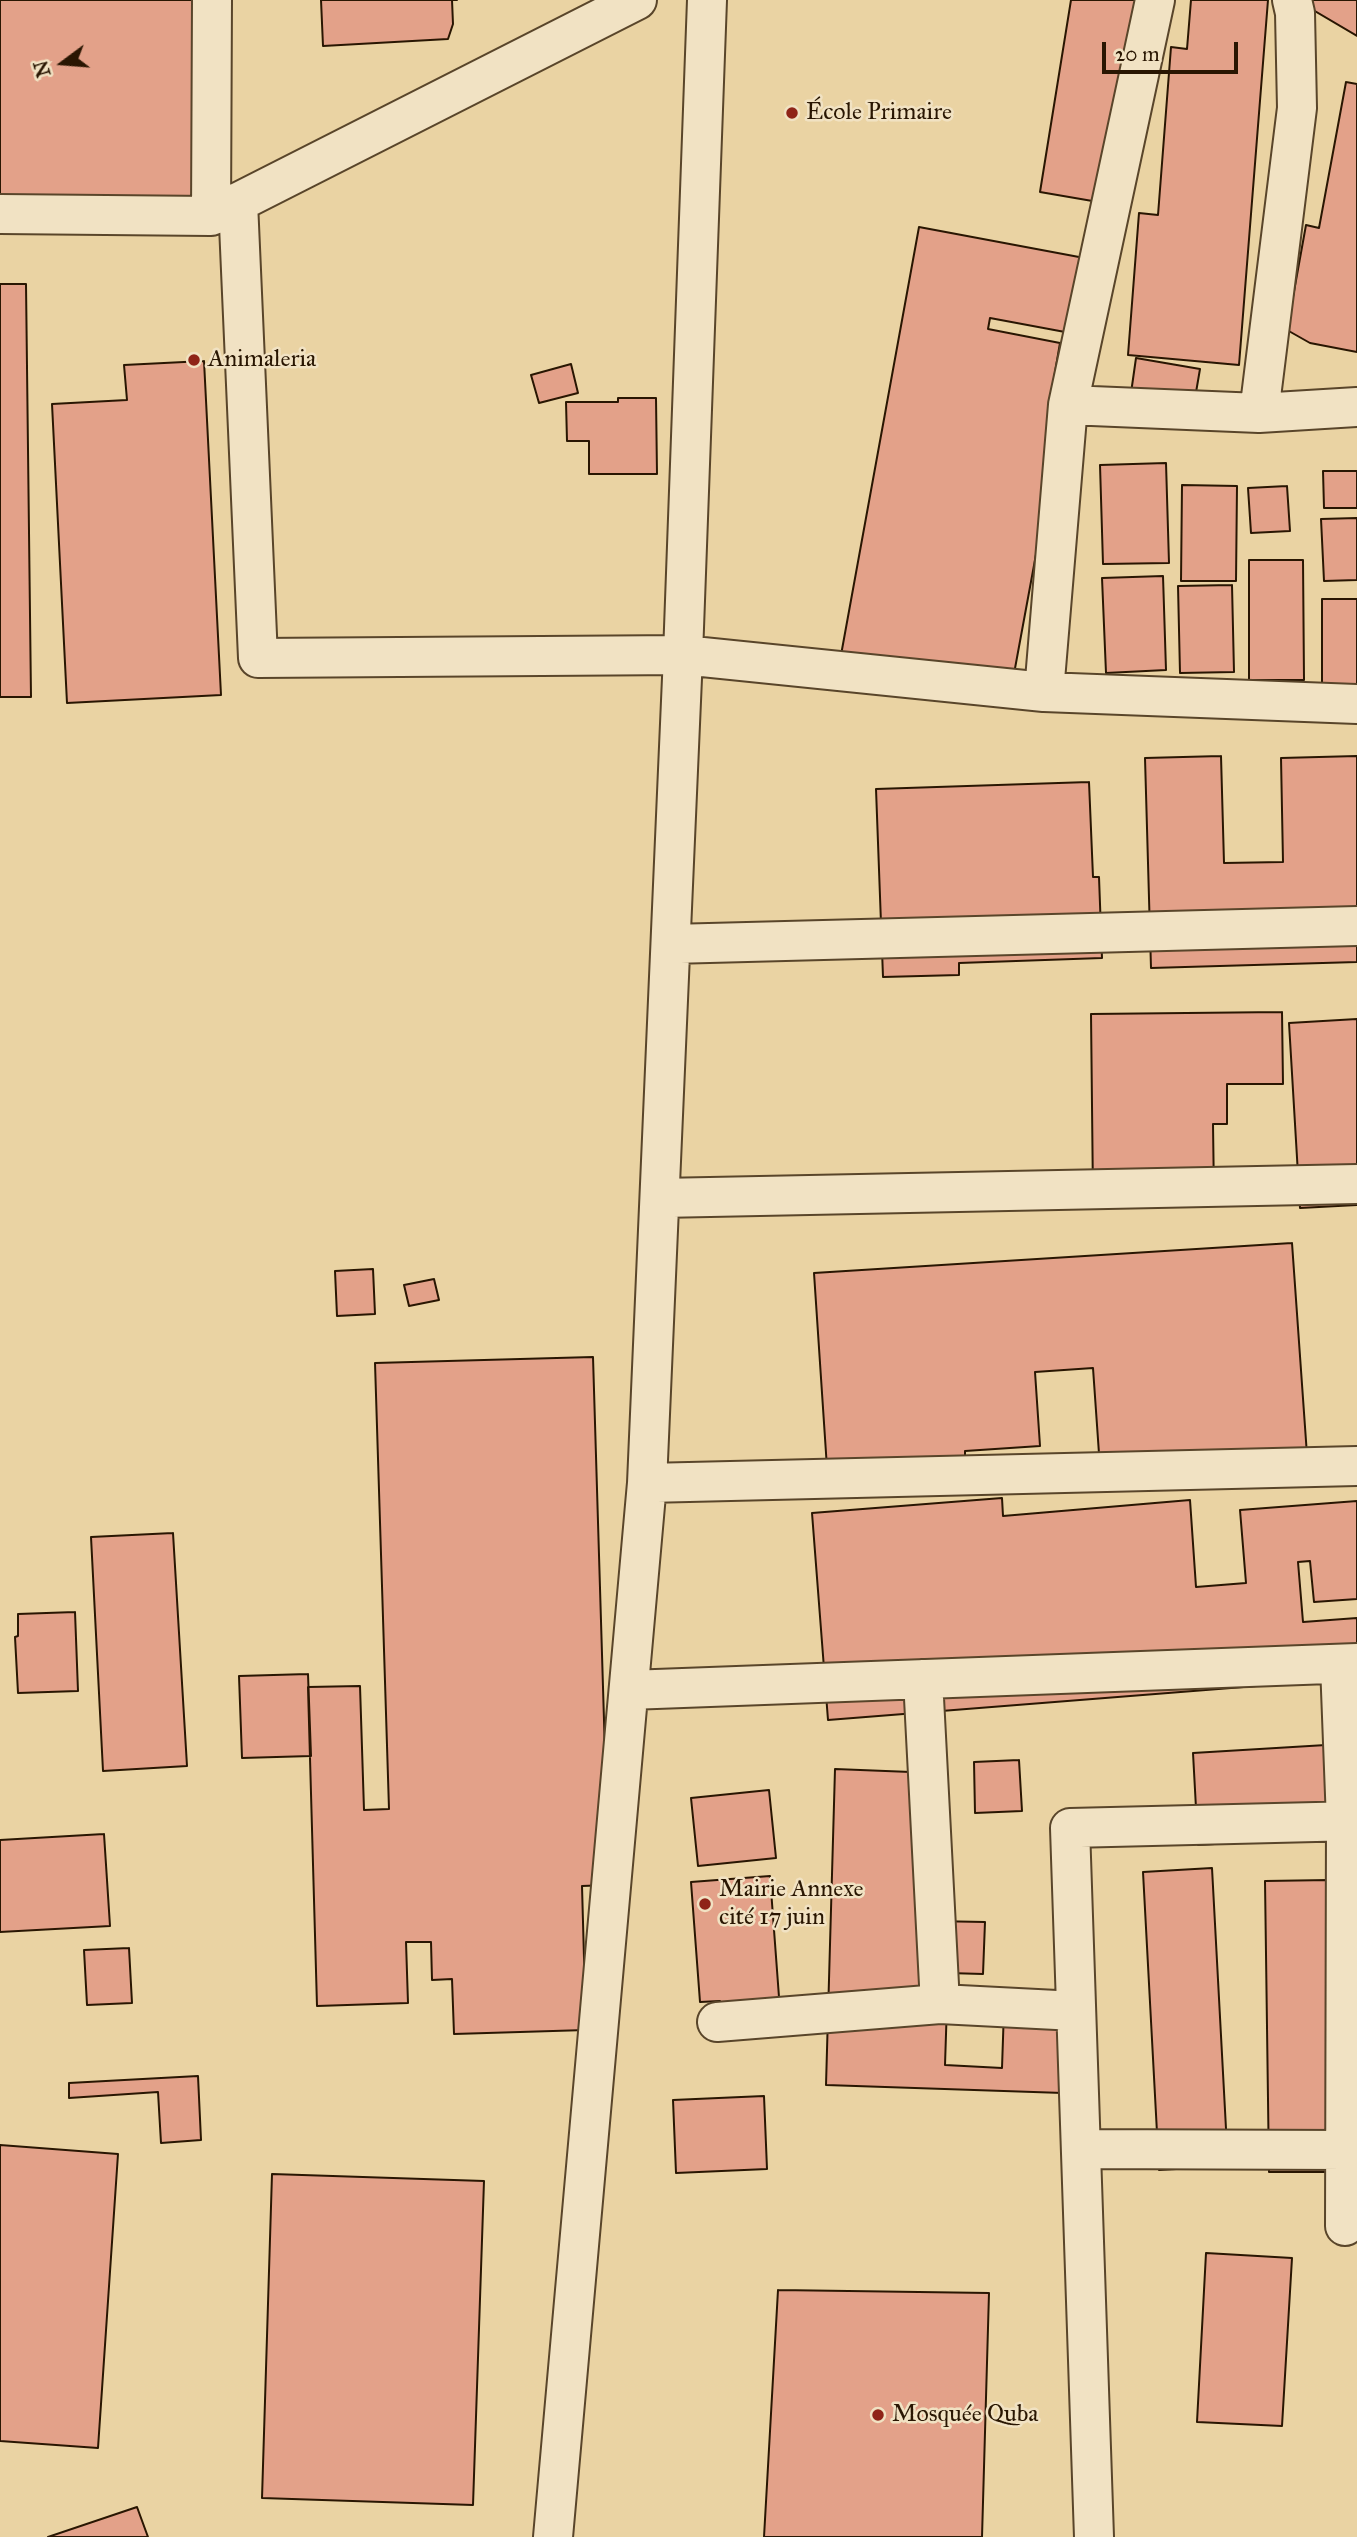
<!DOCTYPE html>
<meta charset="utf-8">
<style>
body{margin:0}
#map{position:relative;width:1357px;height:2537px;overflow:hidden;background:#ead3a3;font-family:"IM FELL Great Primer",serif}
canvas{display:block}
.north{position:absolute;left:28px;top:28px;width:70px;height:70px;-webkit-text-stroke:5px #f1e2c3;paint-order:stroke;rotate:254deg;font-size:19px;font-weight:700;line-height:28px;text-align:center;color:#291602}
.north::after{content:'';display:block;margin:auto;width:24px;height:32px;background:#291602;clip-path:polygon(50% 0,100% 100%,50% 72%,0 100%)}
.scale{position:absolute;left:1102px;top:42px;width:136px;height:32px;box-sizing:border-box;border:4px solid #291602;border-top:0;padding-left:9px;font-size:21px;line-height:24px;white-space:nowrap;color:#291602;-webkit-text-stroke:5px #f1e2c3;paint-order:stroke}
</style>
<div id="map">
<canvas width="1357" height="2537"></canvas>
<div class="north">N</div>
<div class="scale">20 m</div>
</div>
<script>
const ctx = document.querySelector('canvas').getContext('2d');
ctx.lineJoin = 'round';
function fill(path, color) {
  ctx.fillStyle = color;
  ctx.fill(path, 'evenodd');
}
function toPath(rows) {
  const path = new Path2D();
  for (const r of rows) {
    path.moveTo(r[0], r[1]);
    for (let i = 2; i < r.length; i += 2) path.lineTo(r[i], r[i + 1]);
  }
  return path;
}
function strokePath(path, color, width, dash) {
  ctx.strokeStyle = color;
  ctx.lineWidth = width;
  ctx.lineCap = dash ? 'butt' : 'round';
  ctx.setLineDash(dash || []);
  ctx.stroke(path);
}
function label(font, color, halo, rows, align = 'center') {
  ctx.font = font + ' "IM FELL Great Primer",serif';
  ctx.lineWidth = 5;
  ctx.setLineDash([]);
  ctx.textBaseline = 'middle';
  ctx.strokeStyle = halo;
  ctx.fillStyle = color;
  for (const [text, x, y, turn = 0] of rows) {
    ctx.save();
    ctx.translate(x, y);
    ctx.rotate((+turn || 0) * Math.PI / 180);
    ctx.textAlign = isNaN(turn) ? turn : align;
    if (halo) ctx.strokeText(text, 0, 0);
    ctx.fillText(text, 0, 0);
    ctx.restore();
  }
}
const building = toPath([
 [0,0,205,0,212,225,0,225,0,0],
 [321,0,457,0,452,0,453,24,448,39,323,46,321,0],
 [1071,0,1137,0,1104,203,1040,192,1071,0],
 [1191,0,1268,0,1239,365,1128,355,1139,213,1158,215,1171,47,1187,49,1191,0],
 [1296,0,1357,0,1357,36,1296,0],
 [1346,82,1357,84,1357,352,1310,343,1287,330,1306,225,1319,228,1346,82],
 [919,227,1095,260,1081,335,990,318,988,329,1060,343,1052,390,1066,392,1011,690,837,677,919,227],
 [0,284,26,284,31,697,0,697,0,284],
 [1136,358,1200,369,1194,404,1131,393,1136,358],
 [204,361,221,695,67,703,52,404,127,400,124,365,204,361],
 [571,364,578,393,539,403,531,375,571,364],
 [618,398,656,398,657,474,589,474,589,441,567,441,566,402,618,402,618,398],
 [1166,463,1169,563,1103,564,1100,465,1166,463],
 [1323,471,1357,471,1357,508,1324,508,1323,471],
 [1182,485,1237,486,1236,581,1181,581,1182,485],
 [1287,486,1290,531,1251,533,1248,488,1287,486],
 [1357,518,1357,580,1324,581,1321,519,1357,518],
 [1249,560,1303,560,1304,680,1249,680,1249,560],
 [1163,576,1166,670,1106,673,1102,578,1163,576],
 [1232,585,1234,672,1180,673,1178,586,1232,585],
 [1322,599,1357,599,1357,692,1322,691,1322,599],
 [1221,756,1224,863,1283,862,1281,758,1357,756,1357,962,1151,968,1145,758,1221,756],
 [1089,782,1093,877,1099,877,1102,958,959,963,959,975,883,977,876,789,1089,782],
 [1282,1012,1283,1084,1227,1084,1227,1124,1213,1124,1214,1196,1093,1197,1091,1014,1282,1012],
 [1357,1019,1357,1205,1300,1208,1289,1023,1357,1019],
 [1292,1243,1307,1455,1100,1468,1093,1368,1035,1372,1040,1446,965,1451,965,1471,827,1468,814,1273,1292,1243],
 [373,1269,375,1314,337,1316,335,1271,373,1269],
 [434,1279,439,1300,409,1306,404,1285,434,1279],
 [593,1357,609,1885,582,1886,586,2030,454,2034,452,1979,432,1980,431,1942,406,1942,408,2003,317,2006,308,1687,360,1686,364,1810,389,1809,375,1363,593,1357],
 [1002,1498,1003,1516,1190,1500,1196,1587,1246,1583,1240,1510,1357,1501,1357,1599,1314,1602,1310,1561,1298,1562,1303,1622,1357,1618,1357,1678,828,1720,812,1513,1002,1498],
 [173,1533,187,1766,103,1771,91,1537,173,1533],
 [75,1612,78,1691,18,1693,15,1637,18,1636,18,1614,75,1612],
 [308,1674,311,1756,242,1758,239,1676,308,1674],
 [1326,1745,1332,1837,1198,1845,1193,1753,1326,1745],
 [1019,1760,1022,1811,975,1813,974,1762,1019,1760],
 [835,1769,936,1773,932,1921,985,1922,983,1974,948,1973,945,2065,1002,2068,1004,2009,1066,2011,1063,2093,826,2085,835,1769],
 [769,1790,776,1858,698,1866,691,1798,769,1790],
 [104,1834,110,1926,0,1932,0,1840,104,1834],
 [1212,1868,1228,2166,1159,2170,1143,1872,1212,1868],
 [770,1876,781,2024,721,2028,720,2001,700,2002,691,1882,770,1876],
 [1330,1880,1333,2172,1269,2172,1265,1881,1330,1880],
 [129,1948,132,2003,87,2005,84,1950,129,1948],
 [198,2076,201,2140,161,2143,158,2092,69,2098,69,2083,198,2076],
 [764,2096,767,2169,676,2173,673,2100,764,2096],
 [0,2145,118,2154,98,2448,0,2441,0,2145],
 [272,2174,484,2181,473,2505,262,2498,272,2174],
 [1206,2253,1292,2258,1282,2426,1197,2422,1206,2253],
 [778,2290,989,2293,982,2537,764,2537,778,2290],
 [137,2507,148,2537,48,2537,137,2507]
]);
fill(building, '#e3a189');
strokePath(building, '#291602', 2);
const street = toPath([
 [238,202,258,658,683,655,1044,692,1357,704],
 [0,214,211,216,637,0],
 [211,216,212,0],
 [1068,405,1259,413,1357,407],
 [1259,413,1297,108,1295,13,1292,0],
 [1044,692,1068,405,1155,0],
 [671,944,1357,926],
 [660,1198,1357,1184],
 [647,1483,1357,1466],
 [1340,1664,1346,1821,1345,2226],
 [923,1679,940,2004],
 [629,1690,1357,1663],
 [717,2022,940,2004,1076,2011],
 [1081,2149,1345,2150],
 [553,2537,647,1483,683,655,707,0],
 [1094,2537,1070,1828,1357,1821]
]);
strokePath(street, '#59452a', 42);
strokePath(street, '#f1e2c3', 38);
for (const [x, y, r, color] of [
 [792,113,7,"#8f2418"],
 [194,360,7,"#8f2418"],
 [705,1904,7,"#8f2418"],
 [878,2415,7,"#8f2418"]
]) {
  const dot = new Path2D();
  dot.arc(x, y, r, 0, 2 * Math.PI);
  ctx.fillStyle = color;
  ctx.fill(dot);
  strokePath(dot, '#f1e2c3', 2.5);
}
label('24px', '#291602', '#f1e2c3', [
 ["École Primaire",806,113],
 ["Animaleria",208,360],
 ["Mairie Annexe",719,1890],
 ["cité 17 juin",719,1918],
 ["Mosquée Quba",892,2415]
], 'left');
</script>
